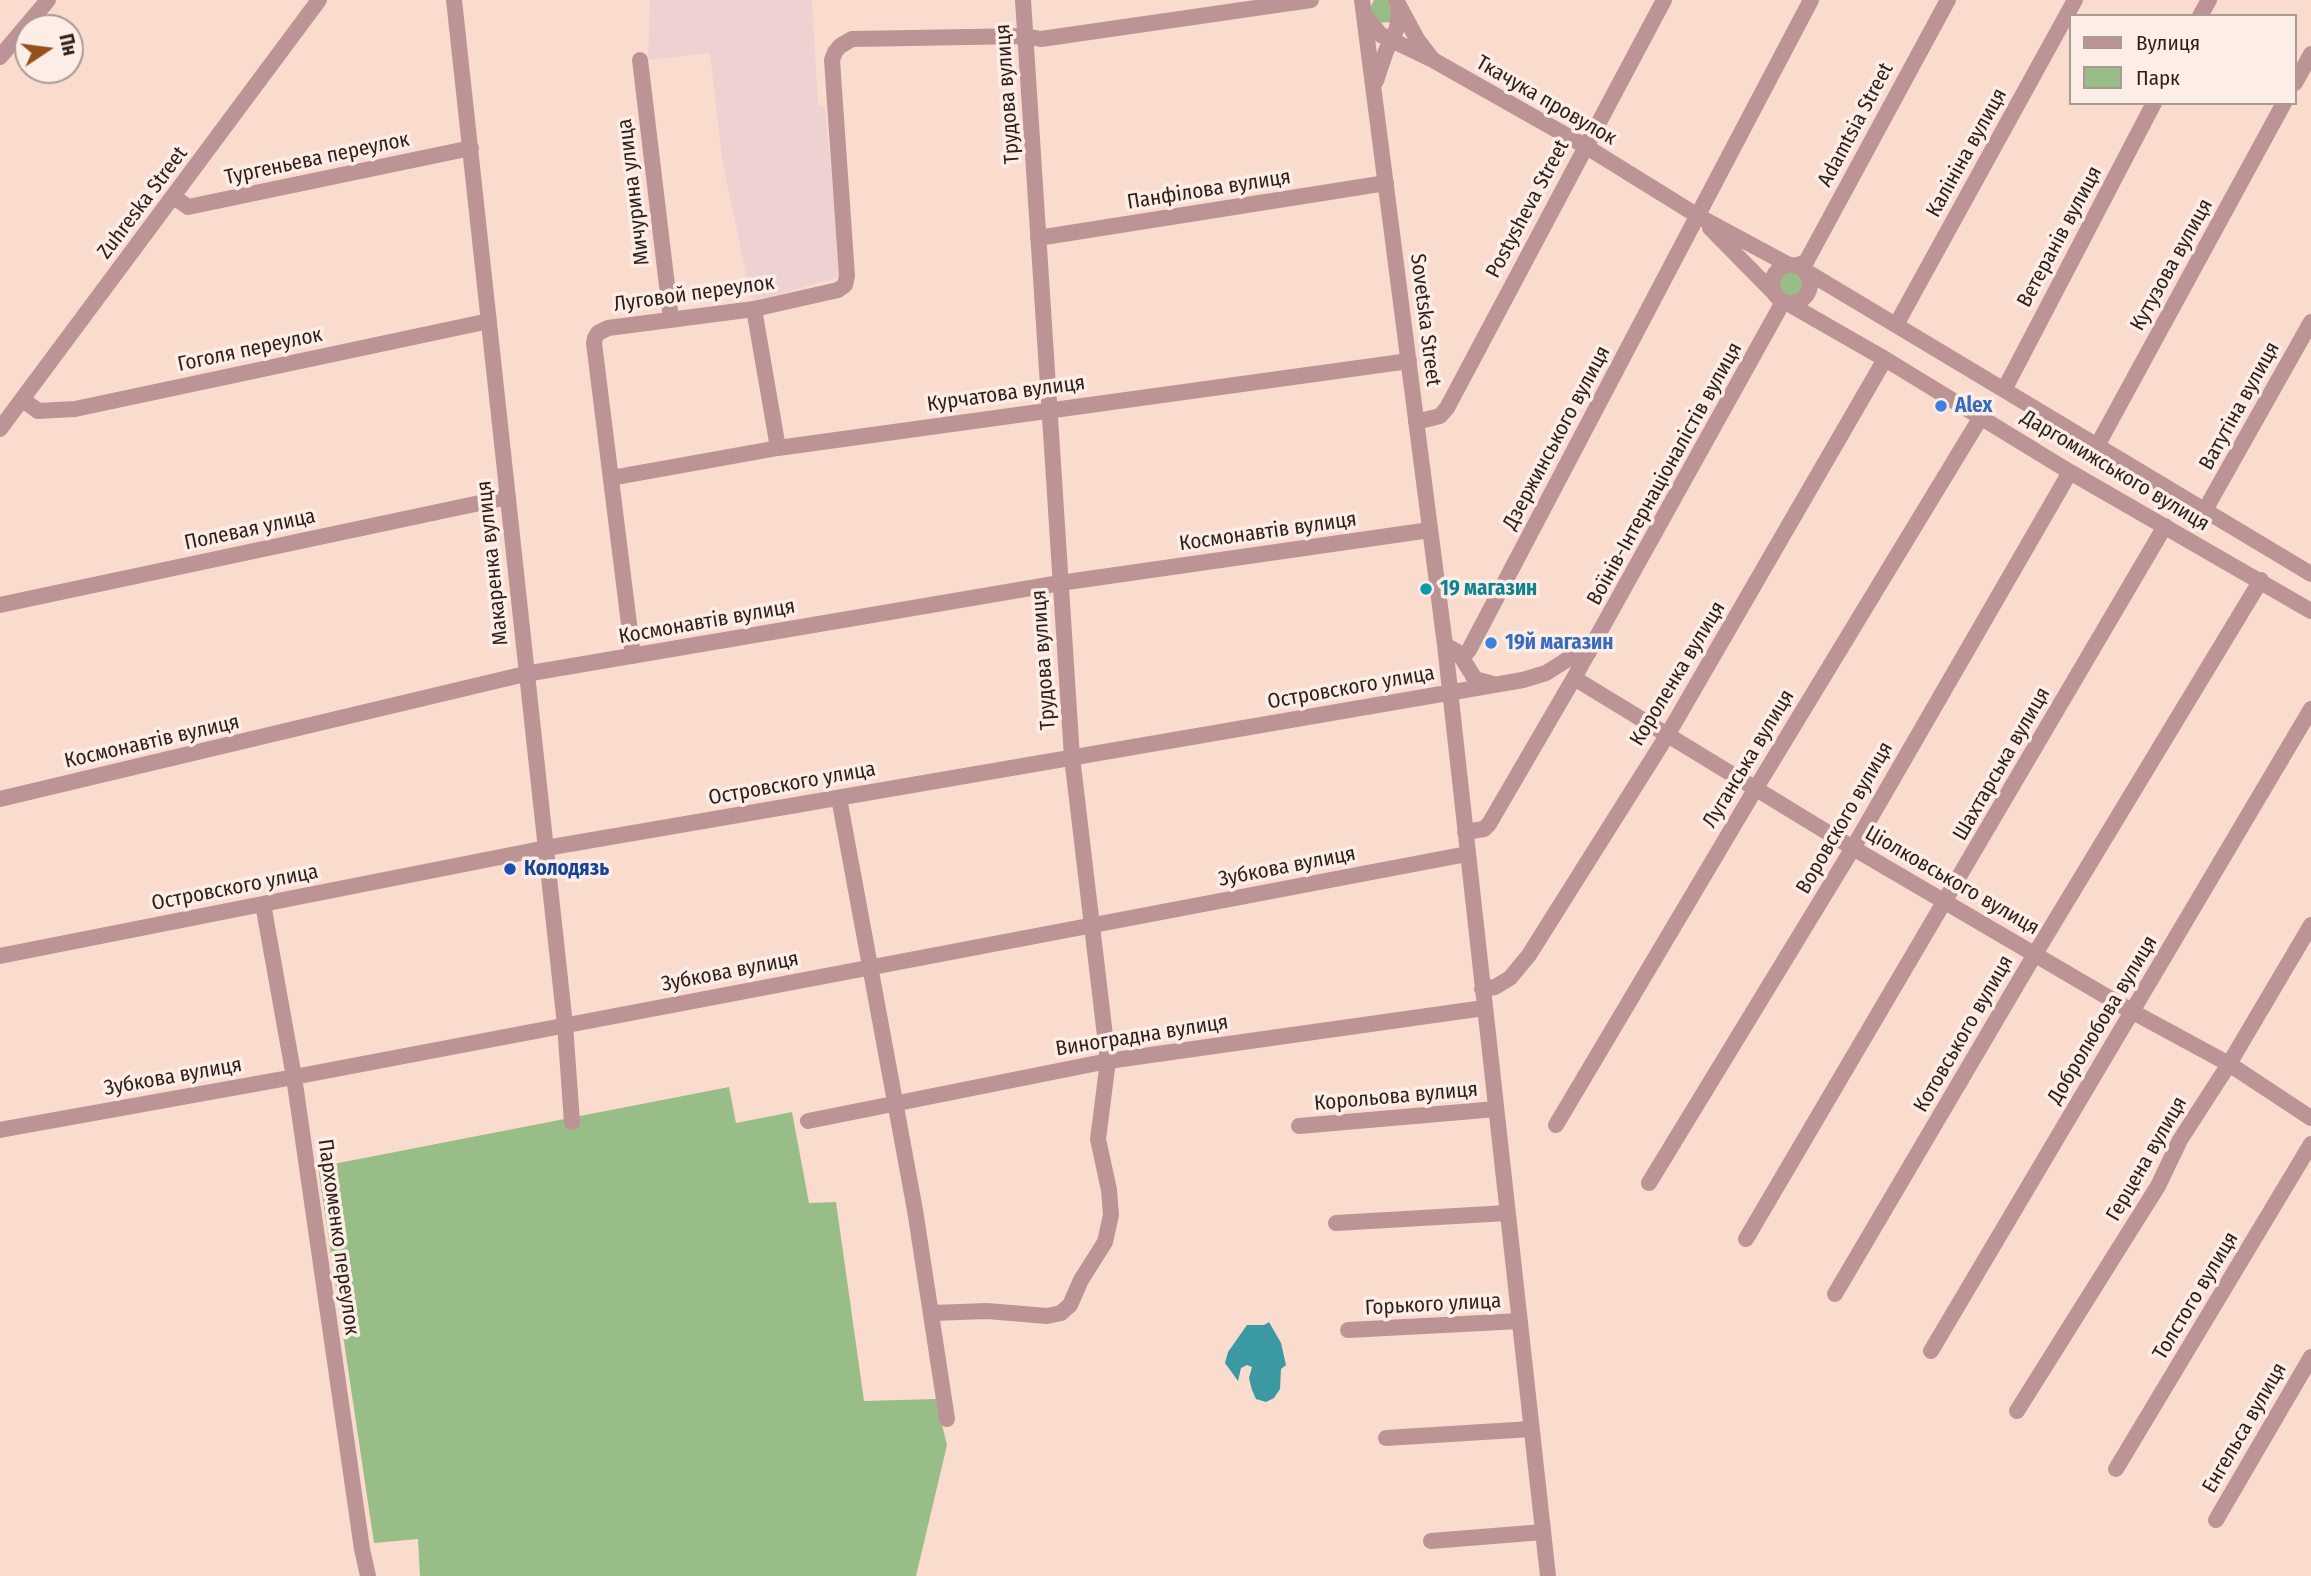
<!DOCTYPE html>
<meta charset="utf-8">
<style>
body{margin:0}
#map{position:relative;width:2311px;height:1576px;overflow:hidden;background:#fadcce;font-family:"Fira Sans Condensed",sans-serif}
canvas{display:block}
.legend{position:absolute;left:2069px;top:14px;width:228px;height:91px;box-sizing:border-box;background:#fcede6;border:2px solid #a99b94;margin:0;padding:9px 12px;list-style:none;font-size:21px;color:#2d1f19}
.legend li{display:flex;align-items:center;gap:14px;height:35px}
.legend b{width:35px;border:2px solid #a99b94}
.north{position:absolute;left:14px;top:14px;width:70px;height:70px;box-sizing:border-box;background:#fcede6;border:2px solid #a99b94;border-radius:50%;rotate:77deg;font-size:19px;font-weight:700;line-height:28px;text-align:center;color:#2d1f19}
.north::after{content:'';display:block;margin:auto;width:24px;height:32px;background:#93511f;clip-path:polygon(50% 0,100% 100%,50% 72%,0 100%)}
</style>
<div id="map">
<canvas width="2311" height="1576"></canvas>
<ul class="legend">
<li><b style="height:9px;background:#bd9495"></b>Вулиця</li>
<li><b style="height:19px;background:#98bd86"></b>Парк</li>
</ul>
<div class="north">Пн</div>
</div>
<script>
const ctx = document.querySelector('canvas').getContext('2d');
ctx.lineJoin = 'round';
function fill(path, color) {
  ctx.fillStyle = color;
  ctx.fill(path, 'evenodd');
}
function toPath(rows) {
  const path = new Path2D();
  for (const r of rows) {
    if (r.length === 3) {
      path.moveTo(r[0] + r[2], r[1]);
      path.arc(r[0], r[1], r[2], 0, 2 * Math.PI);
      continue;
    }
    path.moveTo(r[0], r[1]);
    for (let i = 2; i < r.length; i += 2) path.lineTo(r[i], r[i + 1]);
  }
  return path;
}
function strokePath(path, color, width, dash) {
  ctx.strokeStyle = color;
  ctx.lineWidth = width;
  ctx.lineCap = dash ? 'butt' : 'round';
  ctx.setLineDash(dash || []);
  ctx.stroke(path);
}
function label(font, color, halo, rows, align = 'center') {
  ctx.font = font + ' "Fira Sans Condensed",sans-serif';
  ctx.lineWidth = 7;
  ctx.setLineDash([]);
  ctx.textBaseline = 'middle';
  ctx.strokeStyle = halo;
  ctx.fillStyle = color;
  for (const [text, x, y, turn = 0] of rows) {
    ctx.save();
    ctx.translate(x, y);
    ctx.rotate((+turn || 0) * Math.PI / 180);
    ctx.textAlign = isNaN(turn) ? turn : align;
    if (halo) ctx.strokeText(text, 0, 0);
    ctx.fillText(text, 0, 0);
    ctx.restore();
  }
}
fill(toPath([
 [650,0,812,0,818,106,825,106,841,276,752,302,722,159,710,53,648,60]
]), '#edd2d1');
fill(toPath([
 [1374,0,1391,0,1394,3,1390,22,1378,23,1369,10],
 [1791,284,12],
 [729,1087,736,1123,792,1112,809,1203,836,1202,864,1401,936,1399,947,1445,916,1576,420,1576,418,1539,374,1543,318,1167]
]), '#98bd86');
fill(toPath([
 [1269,1322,1281,1343,1286,1365,1281,1369,1280,1389,1274,1398,1266,1402,1256,1399,1252,1390,1249,1378,1252,1367,1247,1365,1241,1368,1238,1381,1225,1363,1228,1352,1247,1325,1264,1325]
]), '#3b99a3');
strokePath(toPath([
 [454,0,565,1025,572,1122],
 [1362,0,1445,645,1548,1576],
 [1396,0,1417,39,1433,60,1585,146,1698,216,1789,265],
 [2200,16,2209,0],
 [1366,17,1381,35,1431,59],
 [0,57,48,0],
 [640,60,671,319],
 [1376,81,1386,51,1397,28,1399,7],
 [2295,83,2311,54],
 [174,197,188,207,471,148],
 [1710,228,1774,293],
 [1038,238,1386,183],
 [1791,284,19],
 [1797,265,1806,262,1948,0],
 [1804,270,2311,574],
 [1789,304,1885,359,2070,472,2311,611],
 [754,309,778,448],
 [1896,325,2075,0],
 [2004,390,2154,103],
 [22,399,38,411,75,409,489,321],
 [1416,422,1440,416,1447,408,1664,0],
 [0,429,319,0],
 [2097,446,2284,103],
 [611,478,778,448,1409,361],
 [2205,510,2311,322],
 [0,605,508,497],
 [1445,645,1456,651,1462,658,1469,650,1811,0],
 [633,656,594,343,595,338,598,333,608,328,754,309,838,290,845,285,847,276,832,60,835,52,840,46,852,39,1025,36,1041,39,1311,0],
 [1462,658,1475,679,1493,684],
 [1574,678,1853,848,2133,1012,2229,1064,2311,1118],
 [839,798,915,1210,947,1419],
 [0,799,525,674,1060,583,1430,530],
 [1465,832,1484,829,1489,824,1574,678,1783,302],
 [263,904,294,1077,362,1549,368,1576],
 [0,956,546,848,1523,680,1546,673,1576,654,1589,652],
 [1482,989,1495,987,1510,978,1529,955,1668,734,1885,359],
 [808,1121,1108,1061,1484,1008],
 [1556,1125,1756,788,1981,417],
 [1299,1126,1496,1109],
 [0,1130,294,1077,1467,854],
 [1649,1183,1853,848,2070,472],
 [1336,1223,1507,1213],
 [1746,1239,2165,526],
 [1835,1294,2035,954,2261,580],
 [932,1313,987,1311,1047,1316,1061,1313,1070,1305,1081,1280,1105,1242,1111,1215,1109,1190,1098,1139,1108,1061,1072,757,1023,0],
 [1348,1330,1520,1321],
 [1931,1351,2311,709],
 [2017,1411,2158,1186,2180,1140,2229,1064,2311,925],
 [1386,1438,1531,1429],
 [2116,1469,2311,1144],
 [2216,1520,2311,1357],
 [1431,1541,1543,1532]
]), '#bd9495', 16);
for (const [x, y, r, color] of [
 [1941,406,7,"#3f7fe0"],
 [1426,589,7,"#0f9aa8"],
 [1491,643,7,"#3f7fe0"],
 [510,869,7,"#1a4fb4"]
]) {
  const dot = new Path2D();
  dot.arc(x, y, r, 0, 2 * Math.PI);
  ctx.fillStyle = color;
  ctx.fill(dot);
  strokePath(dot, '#fcede6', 2.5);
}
label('21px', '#2d1f19', '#fcede6', [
 ["Трудова вулиця",1008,94,-94],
 ["Ткачука провулок",1546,101,30],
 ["Adamtsia Street",1856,125,-62],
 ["Калініна вулиця",1967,153,-61],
 ["Тургеньева переулок",317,159,-12],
 ["Панфілова вулиця",1209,190,-9],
 ["Мичурина улица",634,192,-97],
 ["Zuhreska Street",143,203,-53],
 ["Postysheva Street",1528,209,-62],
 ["Ветеранів вулиця",2060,237,-62],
 ["Кутузова вулиця",2172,265,-61],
 ["Луговой переулок",694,294,-8],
 ["Sovetska Street",1425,320,83],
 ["Гоголя переулок",250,350,-12],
 ["Курчатова вулиця",1006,394,-8],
 ["Ватутіна вулиця",2240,406,-61],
 ["Дзержинського вулиця",1557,438,-62],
 ["Даргомижського вулиця",2115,471,31],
 ["Воїнів-Інтернаціоналістів вулиця",1665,474,-61],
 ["Полевая улица",250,530,-12],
 ["Космонавтів вулиця",1268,532,-8],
 ["Макаренка вулиця",493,563,-96],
 ["Космонавтів вулиця",707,622,-10],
 ["Трудова вулиця",1044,660,-94],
 ["Короленка вулиця",1678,674,-59],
 ["Островского улица",1351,688,-10],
 ["Космонавтів вулиця",152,742,-13],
 ["Луганська вулиця",1749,759,-59],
 ["Шахтарська вулиця",2002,764,-60],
 ["Островского улица",792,784,-10],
 ["Воровского вулиця",1845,818,-60],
 ["Зубкова вулиця",1287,867,-11],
 ["Ціолковського вулиця",1952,881,30],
 ["Островского улица",235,888,-11],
 ["Зубкова вулиця",730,972,-11],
 ["Добролюбова вулиця",2103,1020,-59],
 ["Котовського вулиця",1964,1034,-60],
 ["Виноградна вулиця",1142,1036,-9],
 ["Зубкова вулиця",173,1077,-10],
 ["Корольова вулиця",1396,1097,-5],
 ["Герцена вулиця",2147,1159,-60],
 ["Пархоменко переулок",338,1237,82],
 ["Толстого вулиця",2196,1296,-59],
 ["Горького улица",1433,1305,-3],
 ["Енгельса вулиця",2245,1428,-60]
]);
label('bold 21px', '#366cbe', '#fcede6', [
 ["Alex",1955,406],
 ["19й магазин",1505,643]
], 'left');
label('bold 21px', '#0d838f', '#fcede6', [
 ["19 магазин",1440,589]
], 'left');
label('bold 21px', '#164399', '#fcede6', [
 ["Колодязь",524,869]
], 'left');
</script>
